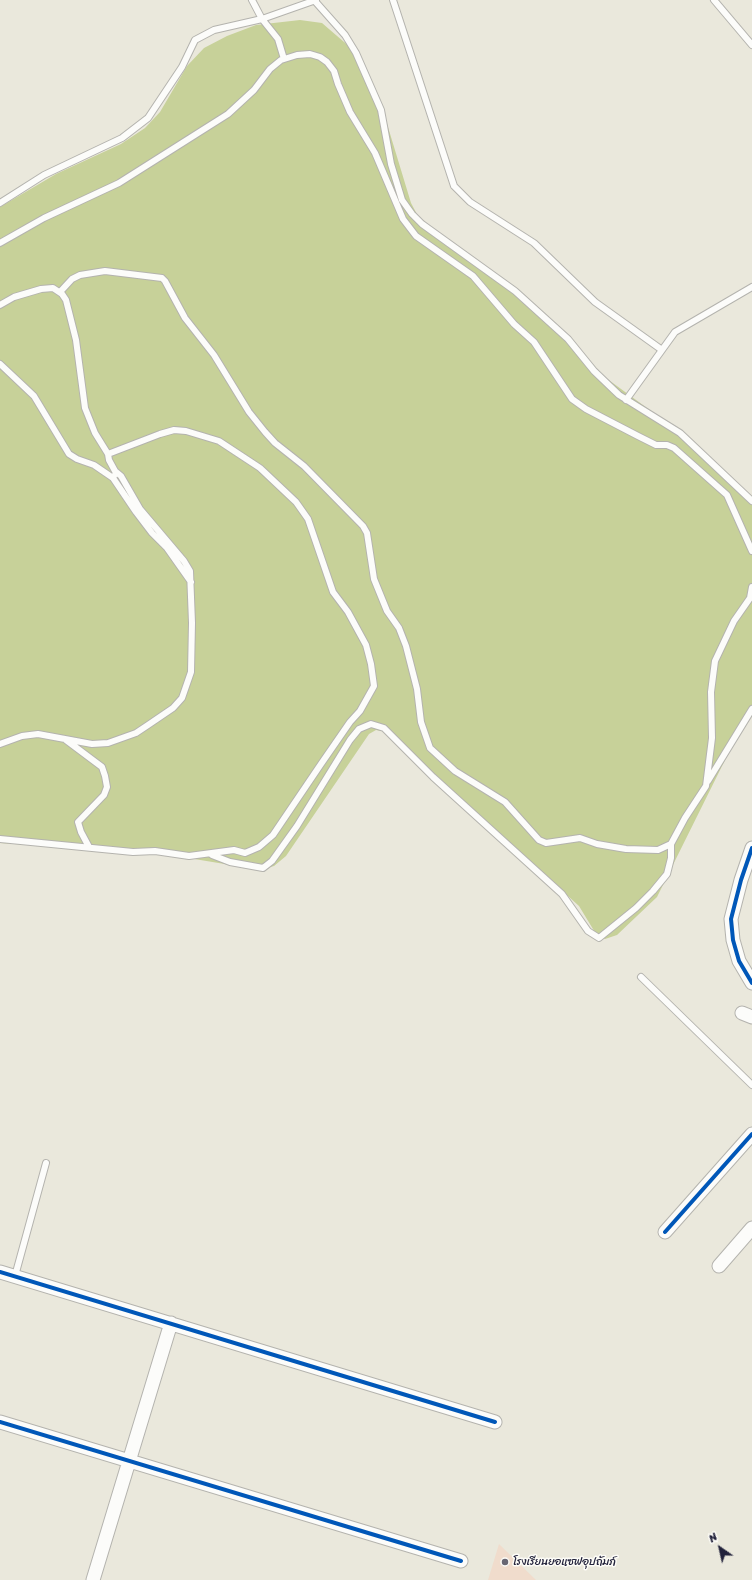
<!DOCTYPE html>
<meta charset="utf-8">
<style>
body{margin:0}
#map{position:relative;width:752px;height:1580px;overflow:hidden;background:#eae8dc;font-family:Sriracha,sans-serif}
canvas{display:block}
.north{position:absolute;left:700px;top:1528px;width:40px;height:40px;-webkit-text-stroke:3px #fdfcf7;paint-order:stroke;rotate:326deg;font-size:11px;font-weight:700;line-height:16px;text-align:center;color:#22223b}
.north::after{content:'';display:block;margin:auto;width:14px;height:18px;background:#22223b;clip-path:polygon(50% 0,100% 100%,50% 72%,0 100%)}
</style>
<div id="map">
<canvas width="752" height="1580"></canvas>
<div class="north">N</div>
</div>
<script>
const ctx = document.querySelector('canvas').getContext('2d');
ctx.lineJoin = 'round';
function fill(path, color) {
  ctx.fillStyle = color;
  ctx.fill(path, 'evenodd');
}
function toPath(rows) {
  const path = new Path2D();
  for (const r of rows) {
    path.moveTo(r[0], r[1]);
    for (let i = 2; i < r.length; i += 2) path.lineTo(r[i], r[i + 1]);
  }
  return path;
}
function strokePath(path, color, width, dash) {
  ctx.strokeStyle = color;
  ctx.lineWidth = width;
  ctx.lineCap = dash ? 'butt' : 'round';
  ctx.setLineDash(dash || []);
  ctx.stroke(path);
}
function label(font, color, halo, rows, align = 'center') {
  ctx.font = font + ' Sriracha,"Playpen Sans Thai",sans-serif';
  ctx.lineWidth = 3;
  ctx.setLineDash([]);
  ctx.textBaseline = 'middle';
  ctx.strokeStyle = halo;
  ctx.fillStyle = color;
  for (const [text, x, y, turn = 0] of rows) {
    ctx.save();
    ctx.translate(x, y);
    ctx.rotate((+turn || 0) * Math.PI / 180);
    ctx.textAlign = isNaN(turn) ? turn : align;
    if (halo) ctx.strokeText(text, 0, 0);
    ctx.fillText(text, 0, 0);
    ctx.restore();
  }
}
fill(toPath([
 [499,1544,536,1580,488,1580]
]), '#f0dccc');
fill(toPath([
 [300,20,322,23,351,48,381,104,411,203,420,220,434,232,461,248,499,276,583,354,606,378,673,427,752,501,752,712,725,760,657,897,617,935,605,939,596,934,579,906,387,732,376,730,369,734,286,856,274,866,261,870,164,854,0,843,0,207,56,174,121,144,145,128,160,112,187,66,204,48,227,36,256,25]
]), '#c7d199');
const service = toPath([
 [252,0,262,19,278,39,284,59],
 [314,0,345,35,356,53,381,110,391,164,402,200,412,214,422,224,515,291,568,339,594,371,619,395,680,433,752,501],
 [393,0,454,186,470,202,534,243,595,302,662,350,675,332,752,287],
 [714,0,752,45],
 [0,203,44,175,122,138,148,118,182,67,195,40,214,30,262,19,316,0],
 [0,243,44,218,119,183,228,114,254,90,270,69,281,60,297,55,310,54,320,57,327,62,334,71,338,84,350,112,375,153,403,219,416,236,473,276,514,324,534,342,572,399,586,409,638,436,656,445,667,445,674,448,727,495,752,551],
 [60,292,72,279,80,275,105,271,162,278,165,281,185,318,214,355,249,412,265,432,275,443,304,466,363,526,367,533,374,579,387,611,399,628,406,646,417,689,421,722,430,748,455,771,505,802,539,840,546,843,580,838,597,844,626,849,658,850,671,844,685,818,706,786,712,738,711,692,715,661,734,621,750,598,752,587],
 [0,305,14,297,41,289,53,288,62,294,66,300,76,340,85,408,95,433,108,454],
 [0,364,34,396,69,454,77,459,94,465,113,478],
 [626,400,662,350],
 [114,476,113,478,136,512,152,533,167,548,191,582],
 [66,740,102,767,105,776,107,787,104,795,78,822,81,832,89,847],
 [0,744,22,736,38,734,92,744,108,743,136,733,148,725,173,708,182,698,191,672,192,623,190,571,184,561,140,509,121,476,115,471,109,460,108,454,160,434,174,430,186,431,219,441,260,468,296,502,308,519,333,592,348,612,366,645,371,664,374,686,360,711,350,722,321,764,273,835,259,847,245,853,234,850,189,856,155,851,133,852,0,839],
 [708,781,752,709],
 [212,855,230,862,263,868,272,861,297,826,350,740,359,729,371,724,384,728,433,777,562,894,588,931,599,938,636,908,653,891,667,874,671,858,671,844],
 [641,977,752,1085],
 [15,1276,46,1163]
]);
const minor = toPath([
 [752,848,741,880,731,919,733,940,739,961,752,983],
 [742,1013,752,1017],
 [665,1232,752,1134],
 [719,1266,752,1228],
 [0,1272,495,1422],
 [0,1422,461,1561],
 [93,1580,171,1323]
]);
strokePath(service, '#b4b3ae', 8);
strokePath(minor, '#b4b3ae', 15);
strokePath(service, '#fcfcfa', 6);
strokePath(minor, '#fcfcfa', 13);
strokePath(toPath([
 [752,848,741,880,731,919,733,940,739,961,752,983],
 [665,1232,752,1134],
 [0,1272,495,1422],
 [0,1422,461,1561]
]), '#0057b8', 4);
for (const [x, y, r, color] of [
 [505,1562,4,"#686773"]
]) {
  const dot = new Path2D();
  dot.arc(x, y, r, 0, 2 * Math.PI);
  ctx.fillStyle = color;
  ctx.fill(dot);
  strokePath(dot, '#fdfcf7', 1.5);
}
label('11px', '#22223b', '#fdfcf7', [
 ["โรงเรียนยอแซฟอุปถัมภ์",513,1562]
], 'left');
</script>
